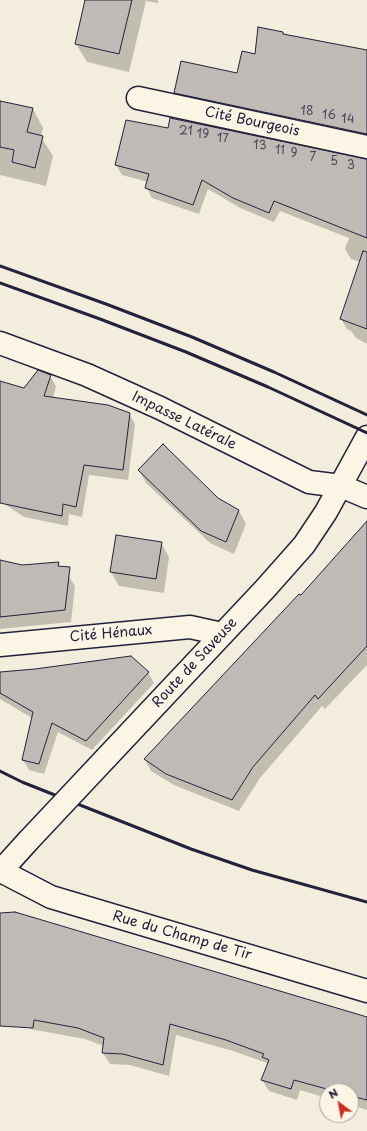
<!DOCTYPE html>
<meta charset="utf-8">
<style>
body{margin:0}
#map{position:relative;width:367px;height:1131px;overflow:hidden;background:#f3edde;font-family:"Playpen Sans",sans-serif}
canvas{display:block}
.north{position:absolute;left:319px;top:1083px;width:40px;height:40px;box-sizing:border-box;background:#fcf5e5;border:1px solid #a5a1a1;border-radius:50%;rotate:328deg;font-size:11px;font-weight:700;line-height:16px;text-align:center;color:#22223b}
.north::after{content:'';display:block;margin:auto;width:14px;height:18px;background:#c8321e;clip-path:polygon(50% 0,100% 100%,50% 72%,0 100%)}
</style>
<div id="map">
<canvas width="367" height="1131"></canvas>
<div class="north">N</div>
</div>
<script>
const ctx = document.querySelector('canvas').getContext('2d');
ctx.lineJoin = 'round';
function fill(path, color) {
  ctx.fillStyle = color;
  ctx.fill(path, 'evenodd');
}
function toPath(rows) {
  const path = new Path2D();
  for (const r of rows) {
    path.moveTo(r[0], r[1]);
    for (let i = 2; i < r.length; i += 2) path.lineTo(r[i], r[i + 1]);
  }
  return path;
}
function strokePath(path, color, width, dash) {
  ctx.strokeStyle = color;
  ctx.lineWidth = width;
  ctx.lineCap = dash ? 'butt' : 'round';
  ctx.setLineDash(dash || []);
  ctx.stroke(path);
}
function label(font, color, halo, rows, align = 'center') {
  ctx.font = font + ' "Playpen Sans",sans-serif';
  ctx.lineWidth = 3;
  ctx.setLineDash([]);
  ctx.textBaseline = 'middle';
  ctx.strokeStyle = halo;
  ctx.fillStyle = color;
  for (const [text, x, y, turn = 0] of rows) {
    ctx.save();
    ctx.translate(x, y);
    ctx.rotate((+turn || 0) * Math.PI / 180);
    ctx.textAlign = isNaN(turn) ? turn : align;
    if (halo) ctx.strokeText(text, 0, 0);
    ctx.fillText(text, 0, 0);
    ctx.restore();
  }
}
fill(toPath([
 [86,0,158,0,158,3,146,1,129,72,87,62,76,44],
 [283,33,284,36,367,59,367,143,181,103,175,93,238,74,255,56],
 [0,101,33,109,43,128,41,137,53,156,46,186,0,175],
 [168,129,367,160,367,344,356,338,351,331,347,329,341,319,360,262,351,259,345,249,349,238,280,211,274,222,240,208,208,189,199,214,152,198,147,188,148,182,122,175,116,165],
 [38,372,50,376,56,386,53,398,129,414,135,424,128,480,89,475,82,517,69,514,68,526,24,517,0,501,0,382,23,388],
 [139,470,217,499,239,511,246,524,234,554,210,543,146,483],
 [367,522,367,665,325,709,322,706,260,778,239,811,174,785,151,771,145,760,301,597],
 [161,543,169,557,164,593,119,586,111,572],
 [0,561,68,575,75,586,71,622,0,629],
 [148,672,154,683,92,750,58,732,44,774,29,770,23,760,32,718,0,699,0,673],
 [0,914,367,1018,367,1110,351,1105,351,1091,327,1091,327,1098,300,1090,297,1100,269,1091,262,1080,268,1066,267,1063,233,1051,176,1035,169,1076,130,1065,110,1064,103,1053,104,1046,85,1039,30,1029,0,980]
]), '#0003');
const building = toPath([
 [85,0,132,0,119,54,75,44,85,0],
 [258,27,283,32,283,34,367,50,367,134,174,93,181,61,237,73,242,51,255,54,258,27],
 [0,101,33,108,27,132,43,136,35,168,12,162,14,150,0,147,0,101],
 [170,118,367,159,367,238,274,201,269,213,233,198,202,180,193,205,145,188,149,174,115,165,126,120,168,128,170,118],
 [363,251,367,252,367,329,340,319,363,251],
 [38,370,51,375,44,396,108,405,130,413,123,470,84,465,76,507,63,504,62,516,0,503,0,381,24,388,38,370],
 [163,444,218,498,239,510,226,542,201,531,138,470,163,444],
 [367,521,367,646,318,699,315,695,253,767,232,800,166,774,144,759,299,594,301,595,367,521],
 [116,535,162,542,156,579,110,572,116,535],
 [0,560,22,565,59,562,58,566,70,567,65,610,0,617,0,560],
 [131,656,149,672,86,741,52,723,39,764,22,760,33,712,0,693,0,672,35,669,131,656],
 [15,912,367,1017,367,1100,351,1096,351,1091,334,1091,294,1080,291,1089,261,1080,269,1060,262,1057,264,1054,226,1040,170,1024,163,1065,123,1054,102,1053,104,1038,78,1028,34,1020,33,1028,0,1026,0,913,15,912]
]);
fill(building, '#bfbab6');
strokePath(building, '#22223b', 1);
const minor = toPath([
 [138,98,367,147],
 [0,343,87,375,160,408,309,482,341,486,367,497],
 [0,645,190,627,222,634],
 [1,871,51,897,367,991]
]);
const secondary = toPath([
 [106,758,265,589,304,545,326,512,367,437],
 [0,872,28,841]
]);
strokePath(minor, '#22223b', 25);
strokePath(secondary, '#22223b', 25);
strokePath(minor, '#fcf5e5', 22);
strokePath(secondary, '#fcf5e5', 22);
strokePath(toPath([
 [0,266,106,304,192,337,274,372,367,415],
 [0,283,100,319,186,352,268,387,367,433],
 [0,771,22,782,191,849,252,870,367,902]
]), '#22223b', 3);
const secondaryBridge = toPath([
 [28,841,106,758]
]);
strokePath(secondaryBridge, '#22223b', 25, []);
strokePath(secondaryBridge, '#fcf5e5', 22);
label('12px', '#49485a', null, [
 ["18",307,112],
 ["16",329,116],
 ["14",348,120],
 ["21",186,132],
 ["19",203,135],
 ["17",223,139],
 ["13",260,146],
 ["11",280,151],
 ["9",294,154],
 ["7",313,158],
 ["5",334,162],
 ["3",351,166]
]);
label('14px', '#22223b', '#fcf5e5', [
 ["Cité Bourgeois",252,122,12],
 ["Impasse Latérale",184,421,26],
 ["Cité Hénaux",111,634,-5],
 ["Route de Saveuse",195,663,-47],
 ["Rue du Champ de Tir",182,936,16]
]);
</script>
